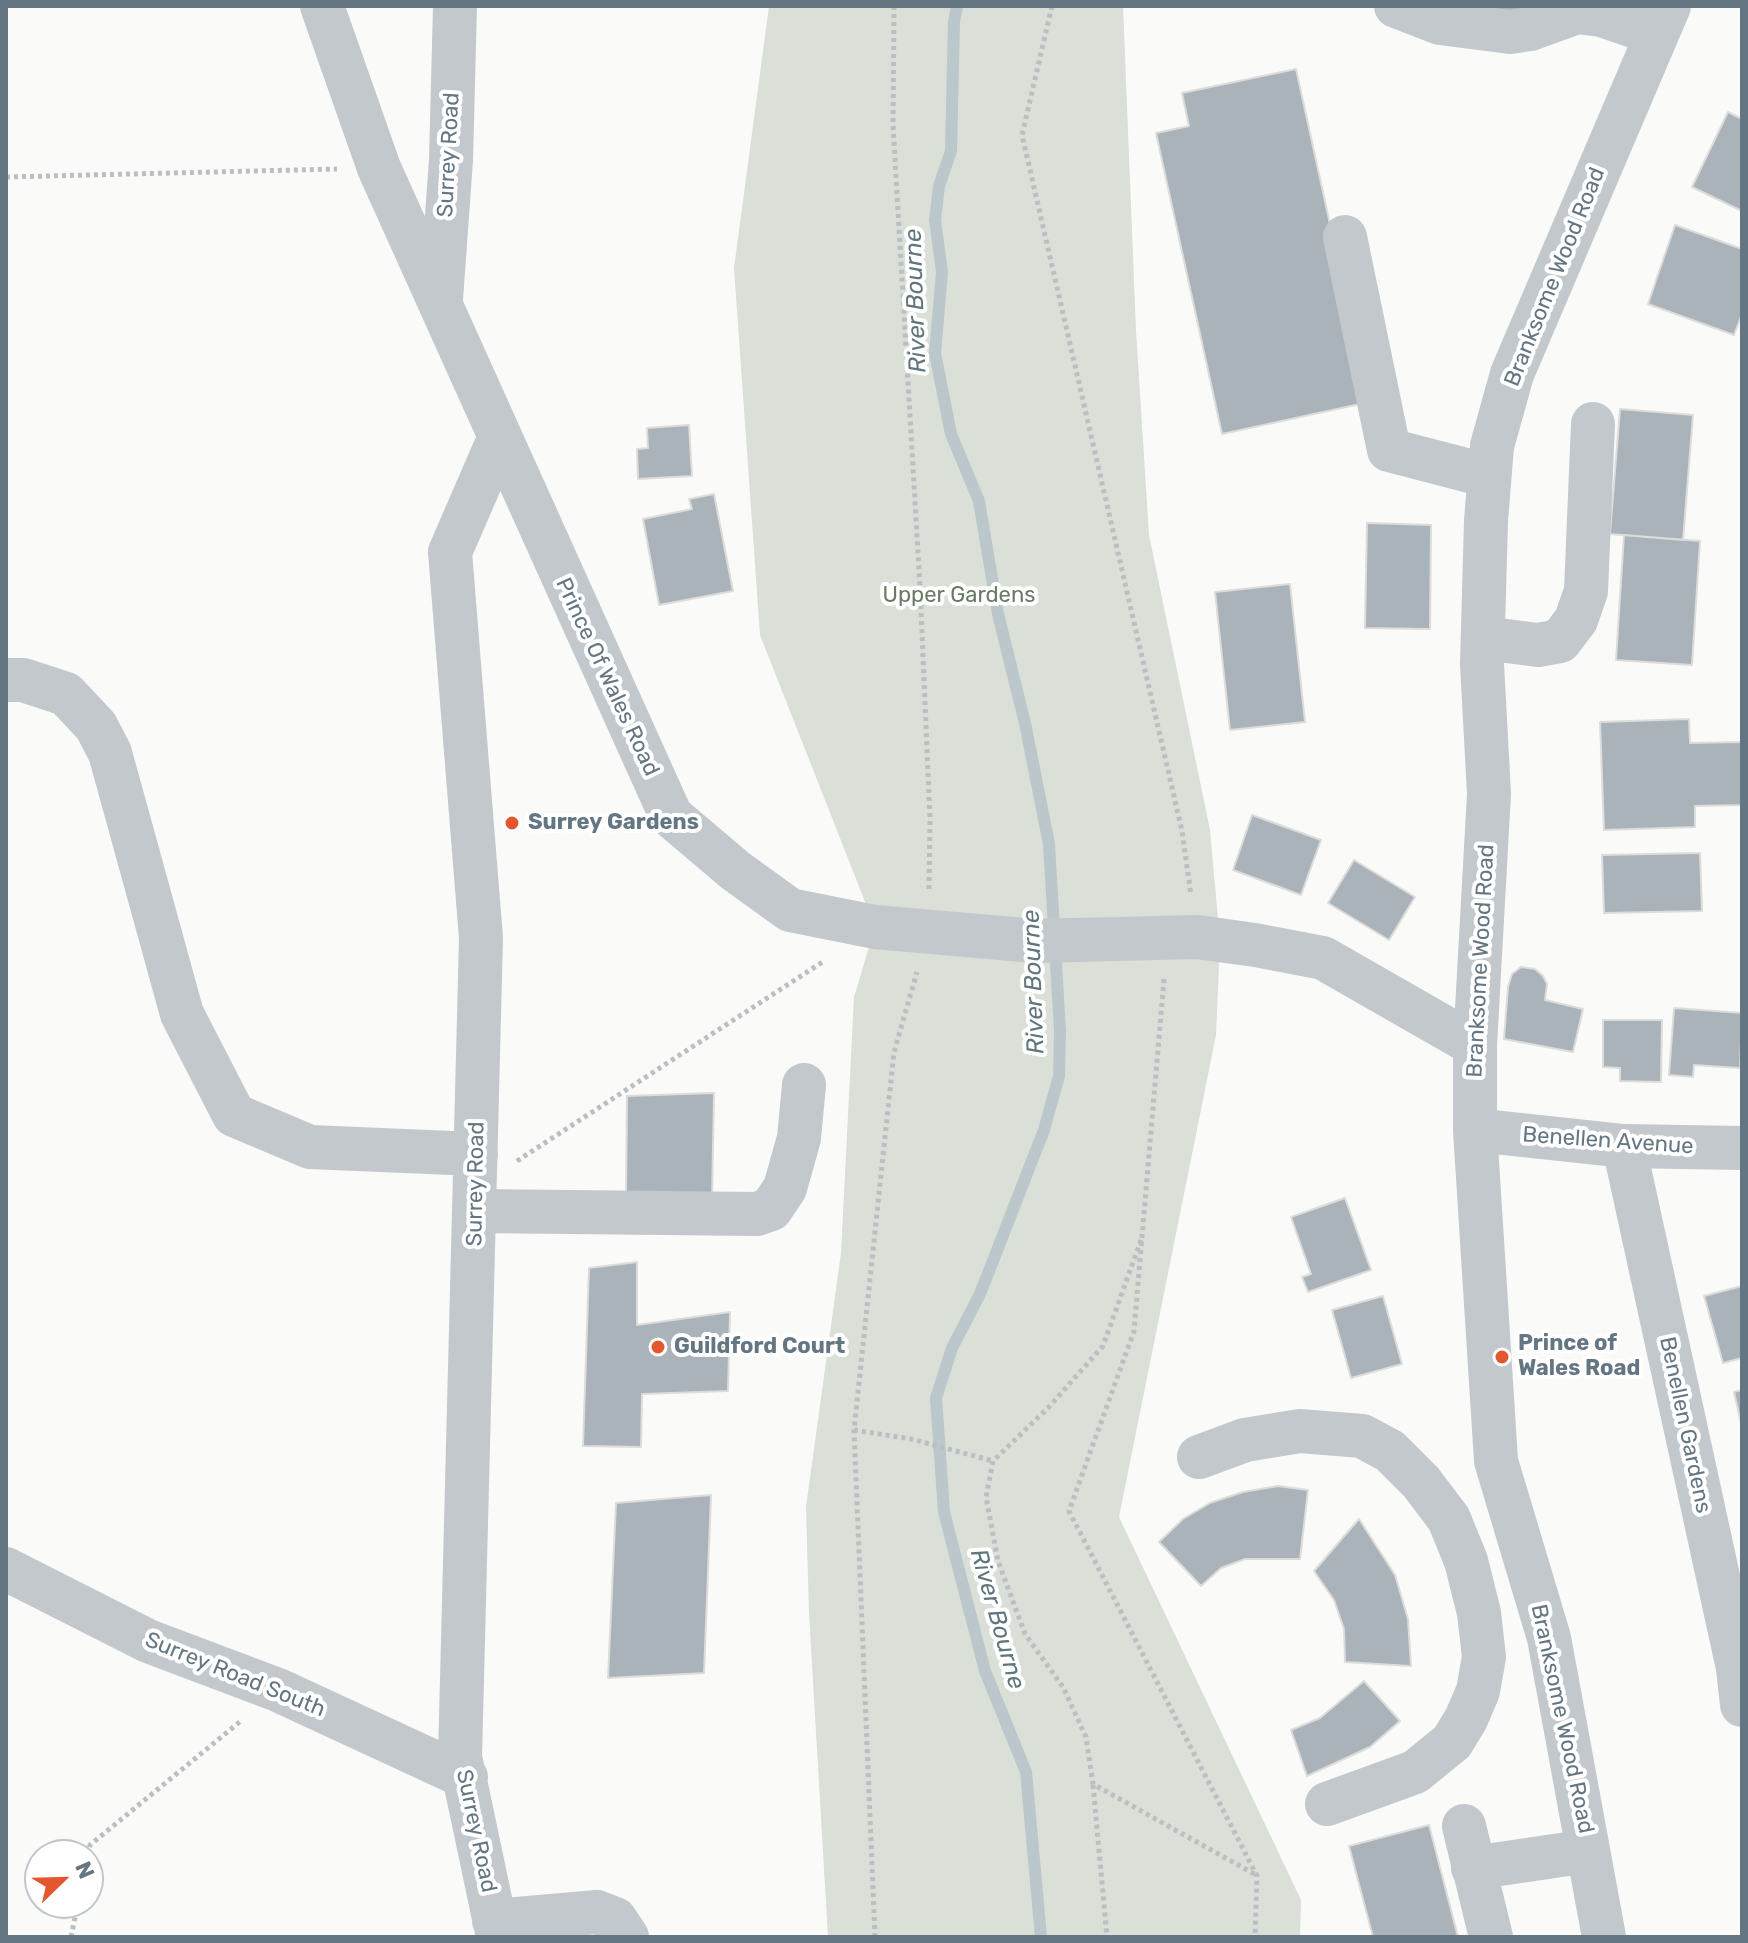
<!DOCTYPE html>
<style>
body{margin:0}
#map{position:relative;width:1748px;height:1943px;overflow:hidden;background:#fafaf8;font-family:Rubik,sans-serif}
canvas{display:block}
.frame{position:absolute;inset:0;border:8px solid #657683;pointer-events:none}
.north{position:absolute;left:24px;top:1839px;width:80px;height:80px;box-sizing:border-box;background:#fff;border:2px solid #c1c8cd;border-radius:50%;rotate:67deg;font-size:22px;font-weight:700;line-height:32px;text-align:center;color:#657683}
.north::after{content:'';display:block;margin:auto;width:28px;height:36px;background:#e4572e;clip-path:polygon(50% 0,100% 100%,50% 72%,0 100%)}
</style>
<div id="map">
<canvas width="1748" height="1943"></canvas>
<div class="frame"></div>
<div class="north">N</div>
</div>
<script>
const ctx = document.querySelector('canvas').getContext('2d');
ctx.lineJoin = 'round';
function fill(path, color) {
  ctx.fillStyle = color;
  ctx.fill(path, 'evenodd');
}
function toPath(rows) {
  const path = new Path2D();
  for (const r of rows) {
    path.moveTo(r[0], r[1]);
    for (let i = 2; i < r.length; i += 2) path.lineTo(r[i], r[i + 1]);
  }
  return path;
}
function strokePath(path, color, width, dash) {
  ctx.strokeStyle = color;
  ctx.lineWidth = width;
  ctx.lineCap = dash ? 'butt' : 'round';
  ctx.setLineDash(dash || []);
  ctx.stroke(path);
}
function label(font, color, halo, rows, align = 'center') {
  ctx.font = font + ' Rubik,sans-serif';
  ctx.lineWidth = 8;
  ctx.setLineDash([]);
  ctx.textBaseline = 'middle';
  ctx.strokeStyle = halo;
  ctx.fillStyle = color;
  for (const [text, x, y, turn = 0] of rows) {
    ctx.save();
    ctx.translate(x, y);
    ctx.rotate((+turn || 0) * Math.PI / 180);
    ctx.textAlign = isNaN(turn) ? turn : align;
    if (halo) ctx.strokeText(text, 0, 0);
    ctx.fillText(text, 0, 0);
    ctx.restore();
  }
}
fill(toPath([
 [769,6,1123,6,1136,331,1149,535,1210,830,1220,941,1216,1035,1119,1517,1301,1900,1300,1937,828,1937,809,1613,806,1507,841,1253,854,997,875,927,760,635,734,268]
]), '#dadfd7');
strokePath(toPath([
 [957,6,954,22,951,151,939,186,935,220,942,272,935,353,951,434,979,501,998,614,1025,723,1049,844,1060,1031,1059,1076,1044,1130,980,1294,952,1348,936,1398,944,1512,985,1671,1026,1772,1041,1937]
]), '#bbc7cb', 12);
const building = toPath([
 [1441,6,1527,6,1525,19,1441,6],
 [1296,69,1369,402,1222,434,1156,133,1189,126,1182,93,1296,69],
 [1728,112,1742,119,1742,211,1692,187,1728,112],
 [1675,225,1742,249,1742,314,1734,335,1648,304,1675,225],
 [1620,409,1693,415,1683,540,1610,534,1620,409],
 [689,425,692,476,638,479,637,449,648,448,647,428,689,425],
 [714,494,733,591,659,605,643,519,692,509,689,499,714,494],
 [1367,523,1431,525,1430,629,1365,628,1367,523],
 [1624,535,1700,541,1692,665,1616,660,1624,535],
 [1290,584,1305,722,1230,730,1215,592,1290,584],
 [1689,719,1690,743,1742,742,1742,805,1695,806,1695,827,1604,830,1600,722,1689,719],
 [1252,815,1321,840,1301,895,1233,870,1252,815],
 [1700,853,1702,911,1604,913,1602,855,1700,853],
 [1354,860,1415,897,1389,940,1328,903,1354,860],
 [1521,967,1535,969,1543,976,1547,984,1545,1000,1583,1009,1573,1052,1504,1039,1508,987,1512,974,1521,967],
 [1674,1008,1742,1013,1740,1068,1694,1065,1693,1077,1669,1075,1674,1008],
 [1603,1020,1662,1020,1661,1082,1620,1081,1620,1068,1603,1067,1603,1020],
 [714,1093,712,1201,626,1198,627,1096,714,1093],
 [1345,1198,1371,1270,1308,1292,1302,1277,1311,1274,1291,1217,1345,1198],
 [637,1262,637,1325,730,1312,728,1391,642,1394,641,1447,583,1446,589,1268,637,1262],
 [1742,1286,1742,1358,1723,1363,1704,1296,1742,1286],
 [1383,1296,1402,1364,1351,1378,1332,1310,1383,1296],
 [1742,1390,1742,1428,1734,1392,1742,1390],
 [1278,1486,1308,1490,1300,1559,1245,1559,1221,1568,1201,1586,1159,1542,1183,1519,1210,1503,1243,1492,1278,1486],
 [711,1495,704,1673,608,1678,616,1503,711,1495],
 [1359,1519,1395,1575,1408,1619,1411,1666,1345,1662,1344,1629,1334,1600,1314,1571,1359,1519],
 [1364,1681,1400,1721,1370,1747,1307,1776,1291,1730,1320,1718,1364,1681],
 [1429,1825,1458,1937,1373,1937,1349,1846,1429,1825]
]);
fill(building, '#aab3b9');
strokePath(building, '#dcdcda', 2);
strokePath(toPath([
 [894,6,893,125,920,587,930,819,929,891],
 [1052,6,1022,135,1182,831,1191,895],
 [6,177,337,169],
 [1164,979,1134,1331,1069,1511,1257,1876,1255,1937],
 [517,1161,824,961],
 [1141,1240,1103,1346,1048,1408,993,1461,986,1497,998,1561,1025,1634,1063,1687,1086,1737,1093,1784,1256,1875],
 [854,1430,911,1439,993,1461],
 [1093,1785,1107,1937],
 [88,1855,90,1845,242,1720],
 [71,1937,78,1903],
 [875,1937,854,1430,894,1052,917,972]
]), '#bbbfc2', 5, [4, 4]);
strokePath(toPath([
 [322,6,379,168,671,816,736,871,790,910,875,927,1035,941,1197,937,1255,945,1323,958,1475,1045],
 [1396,6,1440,23,1510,32,1530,29,1577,12,1601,15,1657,34],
 [1345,237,1389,450,1489,476],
 [441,299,451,160,455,6],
 [1483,638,1538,645,1560,641,1576,620,1586,591,1593,424],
 [6,680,23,680,66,694,96,726,110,753,182,1014,234,1115,310,1147,476,1154],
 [1475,1130,1624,1146,1742,1148],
 [1624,1146,1738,1668,1742,1705],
 [476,1211,757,1214,771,1209,785,1188,799,1138,804,1085],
 [1199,1457,1245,1440,1300,1431,1362,1436,1390,1451,1421,1482,1449,1519,1466,1561,1479,1613,1484,1657,1478,1691,1466,1719,1452,1742,1415,1772,1327,1804],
 [6,1569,148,1641,278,1690,466,1777],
 [1464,1826,1491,1937],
 [1473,1868,1588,1851],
 [494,1921,597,1912,615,1919,627,1937],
 [498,1937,460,1757,481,938,450,552,499,439],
 [1604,1937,1549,1638,1496,1461,1475,1130,1475,1045,1489,794,1482,664,1486,521,1492,446,1512,374,1669,6]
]), '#c3c8cc', 44);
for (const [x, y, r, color] of [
 [512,823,8,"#e4572e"],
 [658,1347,8,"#e4572e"],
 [1502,1357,8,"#e4572e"]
]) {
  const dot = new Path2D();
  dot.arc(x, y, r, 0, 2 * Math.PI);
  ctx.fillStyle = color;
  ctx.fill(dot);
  strokePath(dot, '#fff', 3);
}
label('22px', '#657683', '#fff', [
 ["Surrey Road",449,155,-87],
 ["Branksome Wood Road",1555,277,-68],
 ["Prince Of Wales Road",607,677,65],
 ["Branksome Wood Road",1481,961,-87],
 ["Benellen Avenue",1608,1141,4],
 ["Surrey Road",476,1184,-89],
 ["Benellen Gardens",1685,1425,78],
 ["Surrey Road South",235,1675,22],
 ["Branksome Wood Road",1562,1719,78],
 ["Surrey Road",476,1831,78]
]);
label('22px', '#687a64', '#fff', [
 ["Upper Gardens",959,596]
]);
label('bold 22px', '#657683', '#fff', [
 ["Surrey Gardens",528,823],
 ["Prince of",1518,1344],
 ["Wales Road",1518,1369],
 ["Guildford Court",674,1347]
], 'left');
label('italic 24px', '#60757c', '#fff', [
 ["River Bourne",916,301,-92],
 ["River Bourne",1034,982,-92],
 ["River Bourne",997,1619,74]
]);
</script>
